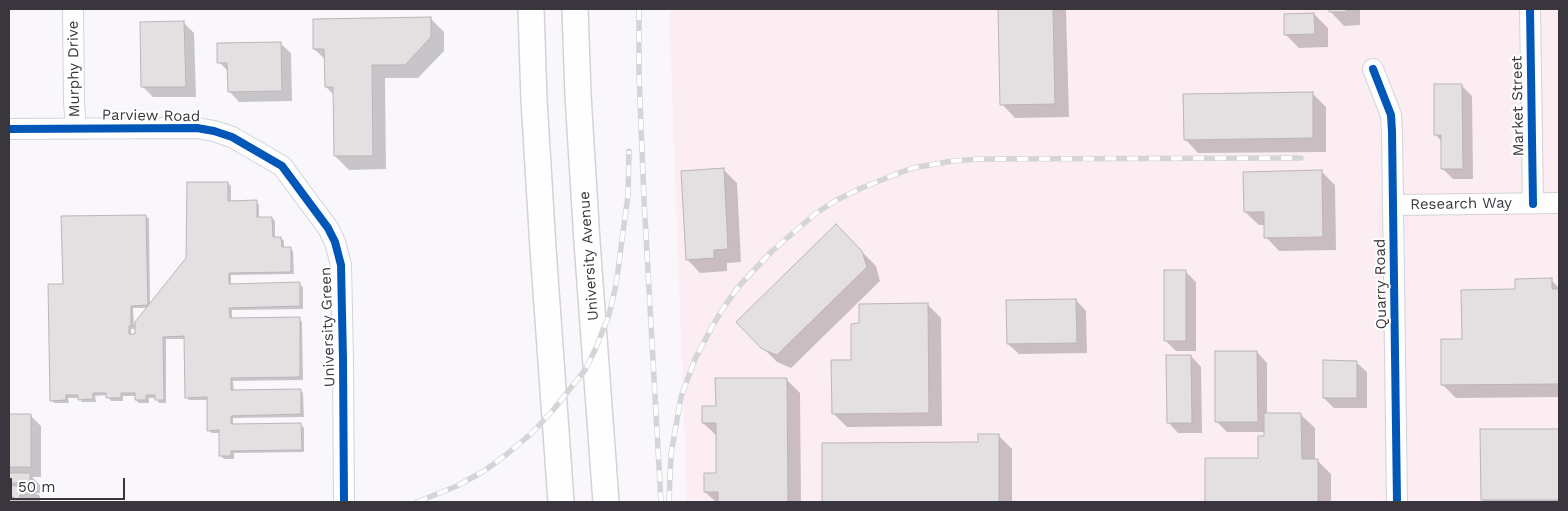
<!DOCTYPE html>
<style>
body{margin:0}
#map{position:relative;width:1568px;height:511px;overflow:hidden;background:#f9f7fc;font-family:"Work Sans",sans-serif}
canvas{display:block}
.frame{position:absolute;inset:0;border:10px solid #39363d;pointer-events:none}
.scale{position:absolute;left:10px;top:478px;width:115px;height:22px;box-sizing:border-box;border:2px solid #39363d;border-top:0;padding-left:6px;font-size:15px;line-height:18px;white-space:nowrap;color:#39363d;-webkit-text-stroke:4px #fff;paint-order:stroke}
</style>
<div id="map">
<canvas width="1568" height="511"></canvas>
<div class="frame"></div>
<div class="scale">50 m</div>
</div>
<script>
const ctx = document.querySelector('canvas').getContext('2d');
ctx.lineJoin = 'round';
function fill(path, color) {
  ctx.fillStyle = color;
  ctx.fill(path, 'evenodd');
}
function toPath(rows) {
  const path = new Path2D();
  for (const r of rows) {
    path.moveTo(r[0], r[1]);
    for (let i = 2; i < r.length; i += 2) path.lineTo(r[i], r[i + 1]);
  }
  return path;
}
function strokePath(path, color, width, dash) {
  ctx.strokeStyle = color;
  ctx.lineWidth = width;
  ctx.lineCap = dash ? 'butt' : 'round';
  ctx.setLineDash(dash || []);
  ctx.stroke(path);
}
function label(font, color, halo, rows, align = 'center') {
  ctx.font = font + ' "Work Sans",sans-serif';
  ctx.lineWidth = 4;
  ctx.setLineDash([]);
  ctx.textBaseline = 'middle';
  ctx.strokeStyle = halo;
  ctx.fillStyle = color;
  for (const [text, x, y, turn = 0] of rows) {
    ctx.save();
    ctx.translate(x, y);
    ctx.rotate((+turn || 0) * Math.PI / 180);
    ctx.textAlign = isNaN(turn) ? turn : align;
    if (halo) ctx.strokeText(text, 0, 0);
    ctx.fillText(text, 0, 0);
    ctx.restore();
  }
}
fill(toPath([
 [669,9,1559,9,1559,502,687,502]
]), '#fcedf2');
fill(toPath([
 [1000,9,1066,10,1069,117,1015,118,1002,104],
 [1331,9,1360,9,1360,25,1344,26,1331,12],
 [1314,14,1328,28,1328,47,1299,48,1285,34],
 [430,18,444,32,444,51,418,78,385,78,386,169,349,170,335,156,334,95,326,87,326,60,314,49],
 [184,23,194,33,196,97,153,97,143,87],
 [280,43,291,53,292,101,239,102,229,91,229,72,219,62],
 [1462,86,1472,96,1473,179,1453,179,1442,168,1442,142,1436,135],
 [1312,93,1326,107,1326,152,1198,153,1185,139],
 [724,170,737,183,741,262,727,263,727,271,700,273,687,259],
 [1322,172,1335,185,1336,250,1279,251,1266,237,1265,225,1259,225,1245,212],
 [228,183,231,186,231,202,256,202,259,205,259,218,272,218,275,221,275,238,281,238,284,241,284,248,290,248,293,251,294,274,231,275,231,285,299,284,303,287,303,309,232,310,232,320,299,319,302,322,303,380,233,381,234,391,300,390,303,393,304,417,233,418,233,426,301,425,304,428,304,452,234,453,234,459,224,459,220,455,220,433,212,433,208,430,208,400,189,400,186,397,185,339,166,339,166,403,159,403,156,398,149,398,149,403,139,403,136,400,136,396,123,396,123,401,111,401,107,395,95,396,96,402,82,402,79,398,68,398,69,403,54,403,51,400,64,285,146,216,149,219,150,304,187,259],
 [133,308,147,308,134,325],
 [131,329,136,329,136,335,131,335],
 [836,226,876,266,880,281,791,368,777,362,737,322],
 [1185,271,1196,282,1196,351,1176,351,1166,341],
 [1551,280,1559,288,1559,397,1456,398,1442,384,1463,340,1516,290],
 [1076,300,1086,311,1087,353,1019,354,1008,344],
 [927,304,941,318,942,426,847,427,833,413,852,361,860,325],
 [1257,352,1267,363,1267,414,1301,415,1315,428,1315,460,1317,460,1331,474,1331,502,1206,502,1206,459,1259,459,1265,438,1265,432,1227,432,1216,421],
 [1191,356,1201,367,1202,433,1178,433,1168,422],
 [1356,362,1367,372,1367,408,1334,408,1324,398],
 [786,379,800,393,801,502,716,502,705,492,717,475,717,436,703,423,717,407],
 [9,415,30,415,41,426,41,477,32,477,40,485,40,493,36,493,40,496,40,502,9,502,9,475,10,475,9,473],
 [1481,430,1559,430,1559,502,1485,502,1482,500],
 [998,435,1012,449,1012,502,824,502,823,444,979,443]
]), '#0003');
const building = toPath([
 [998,9,1053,9,1055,104,1000,105,998,9],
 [1329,9,1346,9,1346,12,1329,12,1329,9],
 [1314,13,1315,34,1284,35,1284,14,1314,13],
 [431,17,431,37,405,65,372,65,373,156,334,156,333,87,325,87,324,49,313,49,313,19,431,17],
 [184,21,186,87,141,87,140,22,184,21],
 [281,42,282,91,228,92,227,63,217,63,217,43,281,42],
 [1434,84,1462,84,1463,169,1441,169,1441,135,1434,135,1434,84],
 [1313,92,1313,138,1184,140,1183,94,1313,92],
 [724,168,728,249,714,250,714,258,686,260,681,171,724,168],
 [1322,170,1323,237,1264,238,1264,212,1244,212,1243,172,1322,170],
 [187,182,228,182,228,201,257,200,257,217,272,217,273,237,281,237,282,247,291,247,291,272,229,273,229,284,300,282,300,306,229,308,230,318,300,317,300,377,231,378,231,390,301,389,301,414,231,416,231,424,301,423,302,450,231,451,231,456,219,456,219,430,207,431,207,397,185,398,184,336,163,337,164,400,155,400,155,395,146,395,146,400,135,400,135,393,121,393,121,398,106,398,106,393,93,393,93,399,78,400,78,395,66,395,66,400,50,401,48,284,63,284,61,216,146,215,148,305,131,306,131,326,129,326,129,334,135,334,135,322,186,258,187,182],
 [836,224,862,251,867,267,777,355,762,349,736,322,836,224],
 [1164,270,1186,270,1186,341,1164,341,1164,270],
 [1552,278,1552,289,1559,289,1559,384,1441,385,1441,339,1462,339,1461,290,1515,289,1515,279,1552,278],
 [1076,299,1077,343,1007,344,1006,300,1076,299],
 [928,303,929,413,832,414,831,360,851,360,851,324,859,323,859,304,928,303],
 [1215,351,1257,351,1258,422,1215,422,1215,351],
 [1166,355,1191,355,1192,423,1167,423,1166,355],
 [1323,360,1357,361,1357,398,1323,398,1323,360],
 [715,378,787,378,788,502,718,502,718,492,704,492,704,473,716,473,716,423,702,423,702,406,716,406,715,378],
 [1264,413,1301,413,1302,459,1318,459,1318,502,1205,502,1205,458,1258,458,1258,436,1264,436,1264,413],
 [9,414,31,414,31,467,9,467,9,414],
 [1480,429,1559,429,1559,500,1481,500,1480,429],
 [978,434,999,434,999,502,822,502,822,443,978,442,978,434],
 [9,473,30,473,30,483,9,483,9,473],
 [30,485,30,492,25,492,25,495,20,495,20,499,14,499,14,497,11,497,11,494,9,494,9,486,30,485]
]);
fill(building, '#e4dfe0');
strokePath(building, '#bab6b7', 1);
const minor = toPath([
 [73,9,74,102,76,129],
 [1530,9,1533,204],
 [1373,69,1391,115,1392,132,1397,502],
 [9,129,197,128,214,131,232,137,282,166,328,228,335,242,341,265,343,360,344,502],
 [1393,205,1559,203]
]);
const major = toPath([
 [531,9,534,100,543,248,561,502],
 [575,9,578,95,587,242,606,502]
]);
strokePath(minor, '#d4d2d7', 22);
strokePath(major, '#d4d2d7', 28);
strokePath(minor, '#fefeff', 20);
strokePath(major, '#fefeff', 25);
const rail = toPath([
 [639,9,639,75,644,200,661,502],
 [417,502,457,486,484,471,507,454,532,433,554,409,585,370,595,350,609,315,616,285,628,195,629,151],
 [669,502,671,454,681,397,695,359,713,325,726,304,740,285,772,251,815,214,835,201,859,189,912,168,953,161,981,159,1301,158]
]);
strokePath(rail, '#d5d5d7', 5.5);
strokePath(rail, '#fff', 4, [11]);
strokePath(toPath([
 [1530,9,1533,204],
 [1373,69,1391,115,1392,132,1397,502],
 [9,129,197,128,214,131,232,137,282,166,328,228,335,242,341,265,343,360,344,502]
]), '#0057b8', 8);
label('15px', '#39363d', '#fff', [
 ["Murphy Drive",74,69,-91],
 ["Market Street",1518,106,-91],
 ["Parview Road",151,116,1],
 ["Research Way",1461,204,-1],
 ["University Avenue",589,256,-94],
 ["Quarry Road",1381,284,-91],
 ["University Green",328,327,-92]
]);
</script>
